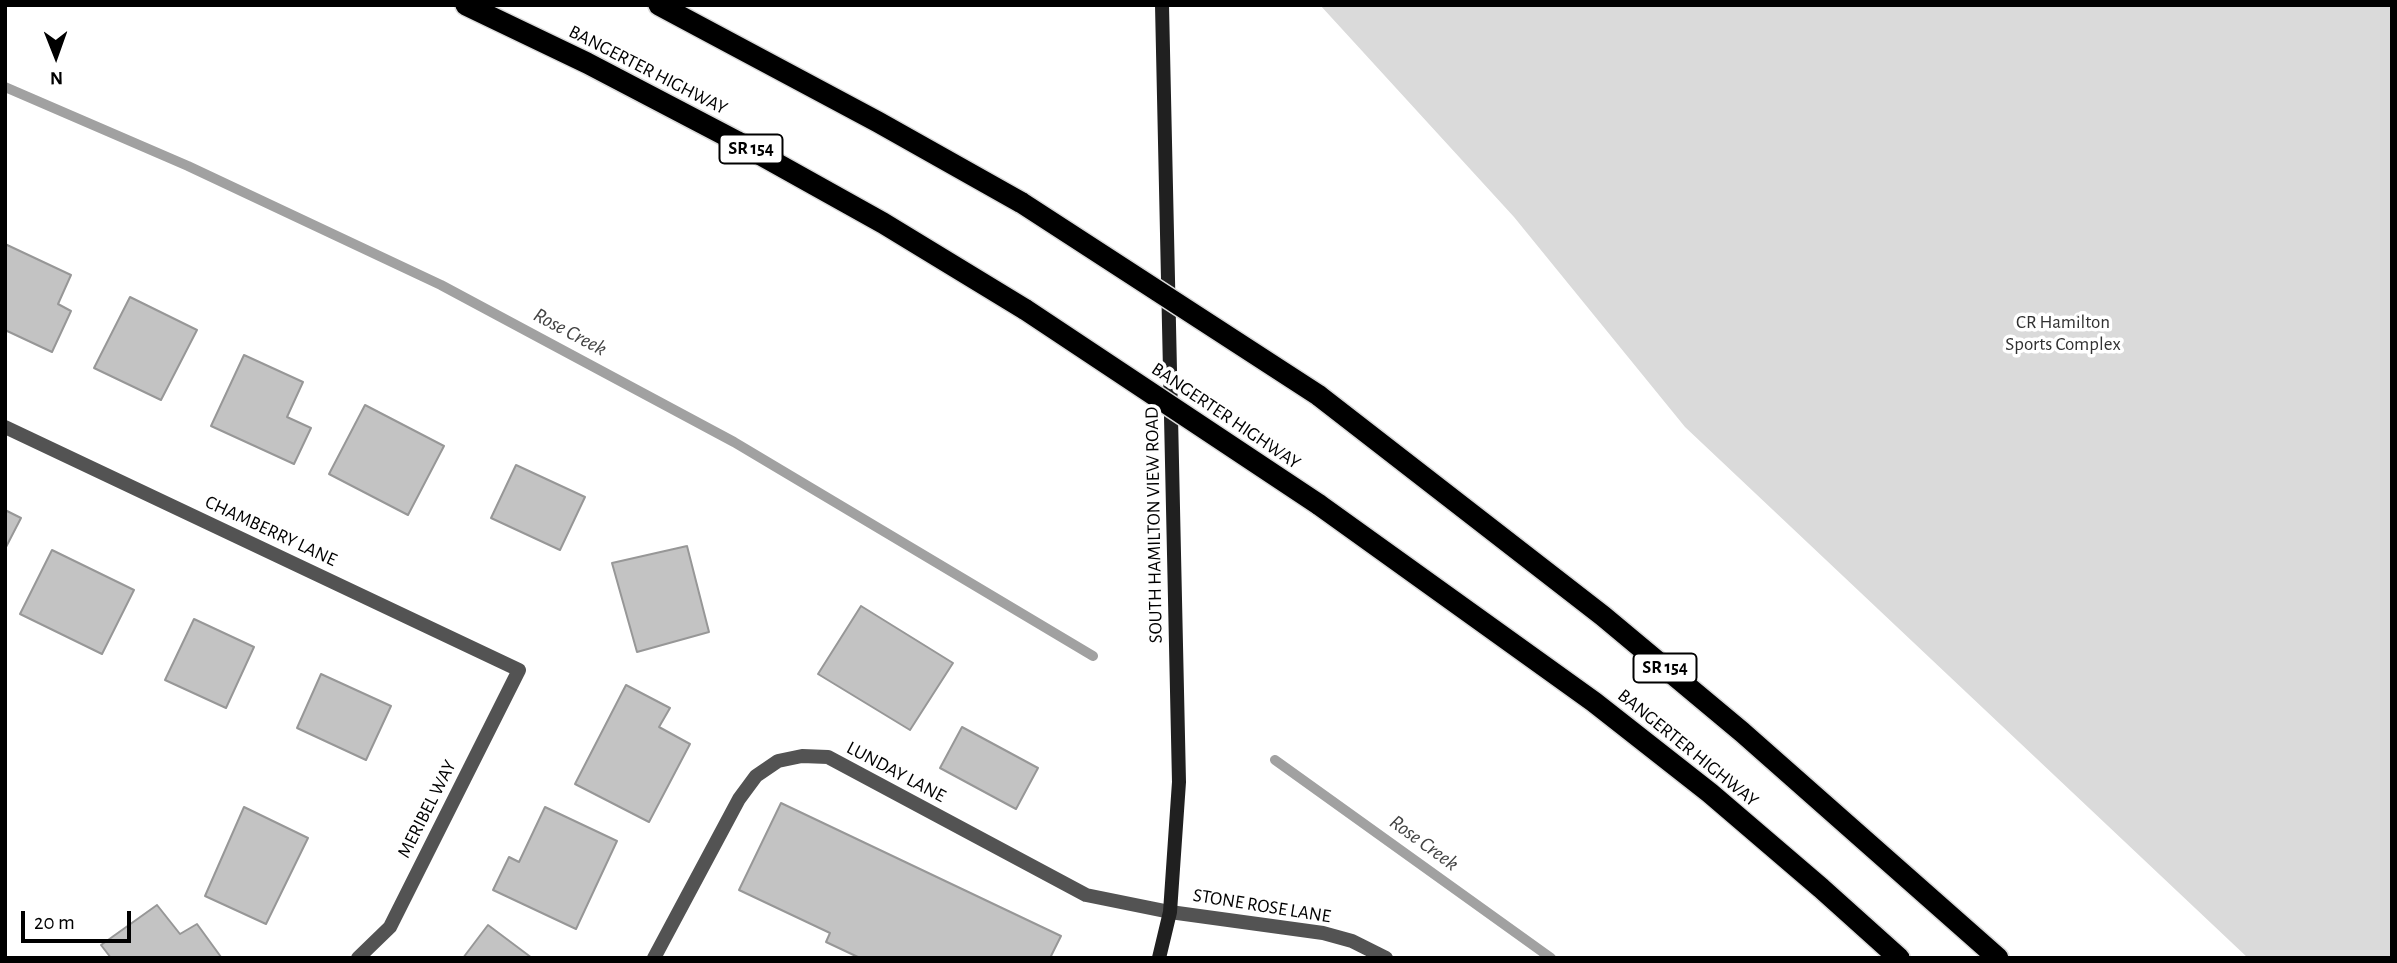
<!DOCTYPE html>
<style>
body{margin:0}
#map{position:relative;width:2397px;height:963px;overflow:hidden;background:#fff;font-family:"Alegreya Sans",sans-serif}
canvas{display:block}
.frame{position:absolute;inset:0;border:7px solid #000;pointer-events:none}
.north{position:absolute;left:21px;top:21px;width:70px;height:70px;-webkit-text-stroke:5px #fff;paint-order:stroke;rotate:179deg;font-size:19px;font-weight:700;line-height:28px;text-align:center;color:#000}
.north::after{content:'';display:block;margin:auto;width:24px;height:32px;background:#000;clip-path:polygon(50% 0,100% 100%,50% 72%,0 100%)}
.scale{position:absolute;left:21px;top:911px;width:110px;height:32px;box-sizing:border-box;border:4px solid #000;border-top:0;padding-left:9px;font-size:21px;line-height:24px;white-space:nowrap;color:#000;-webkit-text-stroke:5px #fff;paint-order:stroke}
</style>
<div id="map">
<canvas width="2397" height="963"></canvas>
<div class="frame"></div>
<div class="north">N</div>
<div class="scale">20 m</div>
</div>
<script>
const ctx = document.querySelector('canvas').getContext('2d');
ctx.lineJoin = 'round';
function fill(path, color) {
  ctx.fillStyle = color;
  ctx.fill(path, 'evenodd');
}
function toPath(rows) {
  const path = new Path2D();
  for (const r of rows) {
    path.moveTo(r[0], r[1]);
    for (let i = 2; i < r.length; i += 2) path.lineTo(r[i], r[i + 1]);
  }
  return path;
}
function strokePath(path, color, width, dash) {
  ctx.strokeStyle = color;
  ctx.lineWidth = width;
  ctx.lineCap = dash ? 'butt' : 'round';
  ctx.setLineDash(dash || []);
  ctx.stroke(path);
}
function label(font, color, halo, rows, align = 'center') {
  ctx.font = font + ' "Alegreya Sans",sans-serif';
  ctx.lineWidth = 7;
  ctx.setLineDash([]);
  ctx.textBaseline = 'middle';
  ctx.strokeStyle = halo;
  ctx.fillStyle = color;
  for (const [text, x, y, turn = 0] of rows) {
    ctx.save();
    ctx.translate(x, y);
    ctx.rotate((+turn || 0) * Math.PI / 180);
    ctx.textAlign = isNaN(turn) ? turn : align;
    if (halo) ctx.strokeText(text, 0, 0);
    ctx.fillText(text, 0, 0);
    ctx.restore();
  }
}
fill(toPath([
 [1320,5,2392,5,2392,958,2248,958,1685,427,1514,217]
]), '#dadada');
strokePath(toPath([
 [5,87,188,166,441,285,734,442,1093,656],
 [1275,760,1551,958]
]), '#a1a1a1', 10);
const building = toPath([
 [5,244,71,275,58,304,71,311,52,352,5,330,5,244],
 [130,297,197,330,161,400,94,368,130,297],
 [244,355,303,382,287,417,311,428,294,464,211,426,244,355],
 [365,405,444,446,408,515,329,474,365,405],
 [516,465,585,497,560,550,491,518,516,465],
 [5,510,21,518,5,549,5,510],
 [687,546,709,632,637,652,612,563,687,546],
 [52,550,134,590,102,654,20,614,52,550],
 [861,606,953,663,910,730,818,674,861,606],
 [194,619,254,647,226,708,165,680,194,619],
 [321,674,391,706,366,760,297,728,321,674],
 [626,685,670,708,659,727,690,744,649,822,575,784,626,685],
 [962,727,1038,768,1016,809,940,768,962,727],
 [781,803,1061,936,1050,958,860,958,826,942,830,933,739,890,781,803],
 [244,807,308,838,266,924,205,896,244,807],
 [545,807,617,841,576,929,493,890,509,857,519,862,545,807],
 [157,905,180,934,197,924,221,957,111,958,101,945,157,905],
 [488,925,532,958,463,958,488,925]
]);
fill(building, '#c3c3c3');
strokePath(building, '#979797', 2);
const highway = toPath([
 [466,5,587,63,736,141,883,223,1026,310],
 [659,5,878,122,1022,203],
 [1318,395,1603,616,1742,732,1998,958],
 [1318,504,1594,702,1710,793,1821,888,1899,958]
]);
strokePath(highway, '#dbdbdb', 24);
strokePath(toPath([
 [5,427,519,670,390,927,358,958],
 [654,958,739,799,756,776,778,761,802,756,828,757,1086,895,1170,912,1323,933,1352,941,1386,958]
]), '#535353', 14);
strokePath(toPath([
 [1159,958,1170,912,1179,782,1162,5]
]), '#202020', 14);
strokePath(highway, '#000', 21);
const highwayBridge = toPath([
 [1022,203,1318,395],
 [1026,310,1318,504]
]);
strokePath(highwayBridge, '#dbdbdb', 24, []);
strokePath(highwayBridge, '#000', 21);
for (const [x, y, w] of [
 [751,149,63],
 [1665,668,63]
]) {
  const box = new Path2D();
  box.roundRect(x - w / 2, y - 14.5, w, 29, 5);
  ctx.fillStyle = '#fff';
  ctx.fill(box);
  strokePath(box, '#000', 2);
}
label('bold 18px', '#000', null, [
 ["SR 154",751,149],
 ["SR 154",1665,668]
]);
label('19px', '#000', '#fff', [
 ["BANGERTER HIGHWAY",648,70,27],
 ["BANGERTER HIGHWAY",1226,416,34],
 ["SOUTH HAMILTON VIEW ROAD",1154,525,-91],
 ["CHAMBERRY LANE",271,531,25],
 ["BANGERTER HIGHWAY",1688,748,39],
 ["LUNDAY LANE",896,772,28],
 ["MERIBEL WAY",427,809,-63],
 ["STONE ROSE LANE",1262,906,9]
]);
label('19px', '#313131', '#fff', [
 ["CR Hamilton",2063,322],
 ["Sports Complex",2063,344]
]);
label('italic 21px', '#424242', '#fff', [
 ["Rose Creek",570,332,28],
 ["Rose Creek",1424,843,36]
]);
</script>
